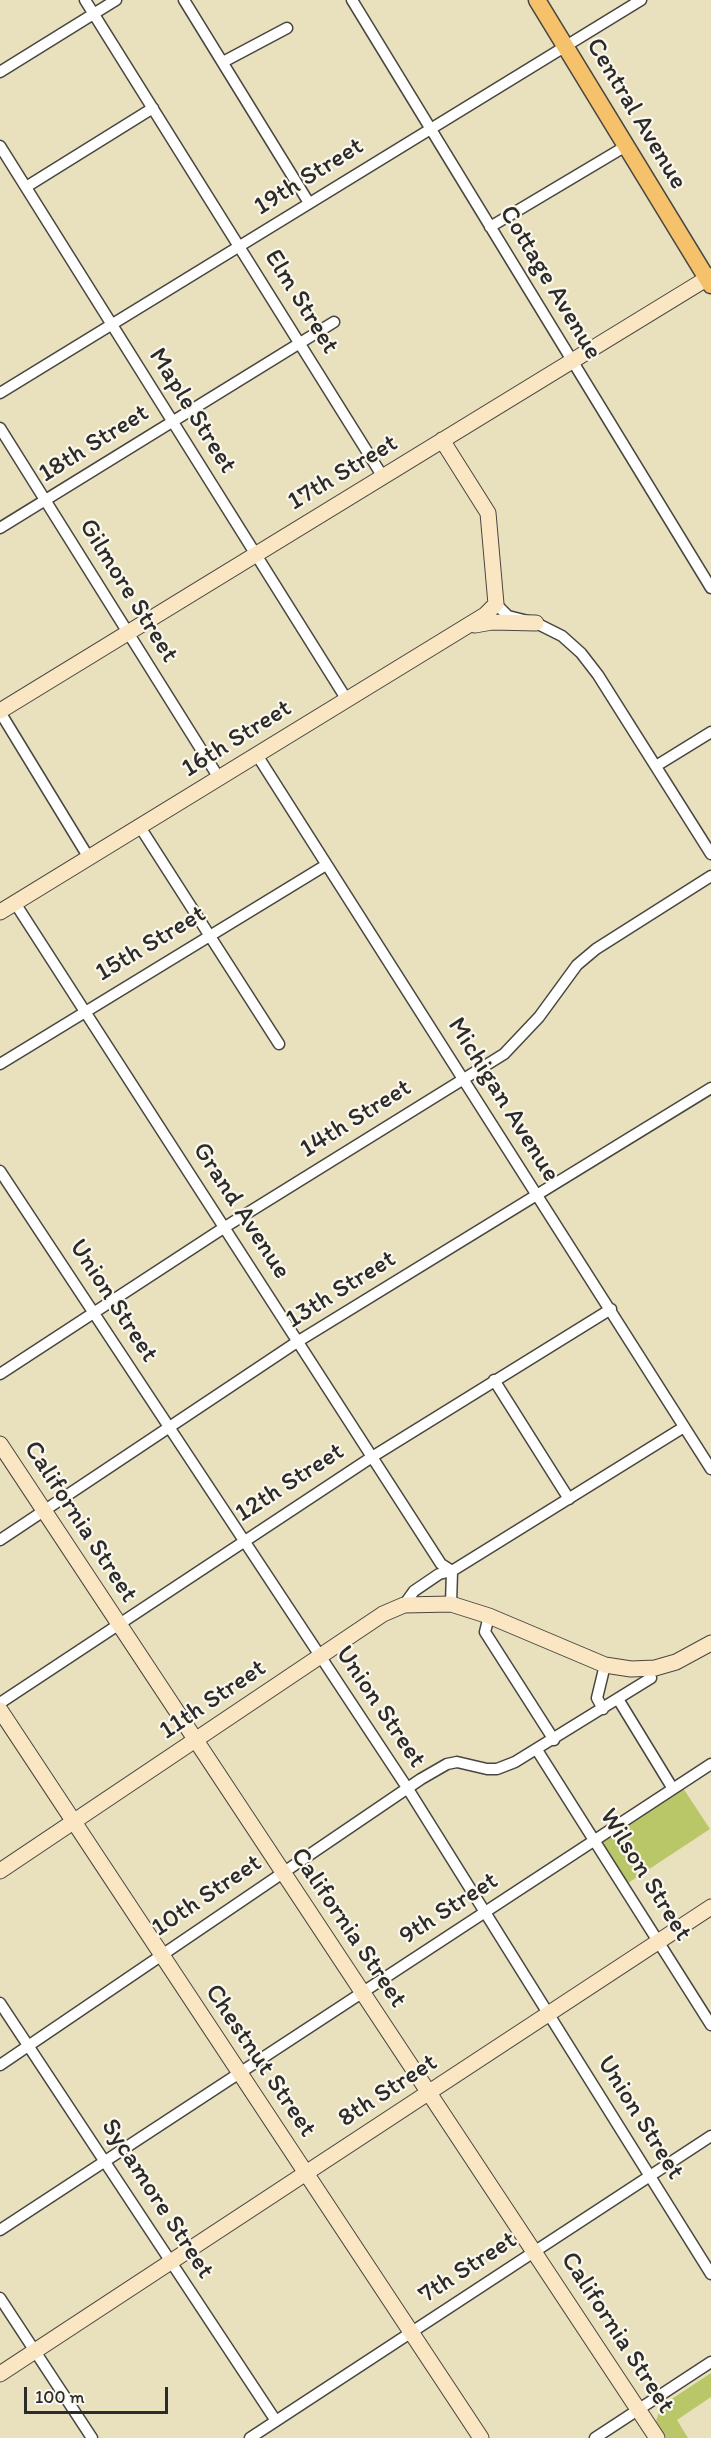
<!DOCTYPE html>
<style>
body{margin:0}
#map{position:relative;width:711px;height:2438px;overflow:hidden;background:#e9e0bd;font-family:Itim,sans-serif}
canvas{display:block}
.scale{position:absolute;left:24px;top:2387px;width:144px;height:27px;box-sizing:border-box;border:3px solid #2b2b2b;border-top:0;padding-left:8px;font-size:18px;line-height:21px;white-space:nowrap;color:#2b2b2b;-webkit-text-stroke:4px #fbf7ec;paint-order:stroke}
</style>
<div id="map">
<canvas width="711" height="2438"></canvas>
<div class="scale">100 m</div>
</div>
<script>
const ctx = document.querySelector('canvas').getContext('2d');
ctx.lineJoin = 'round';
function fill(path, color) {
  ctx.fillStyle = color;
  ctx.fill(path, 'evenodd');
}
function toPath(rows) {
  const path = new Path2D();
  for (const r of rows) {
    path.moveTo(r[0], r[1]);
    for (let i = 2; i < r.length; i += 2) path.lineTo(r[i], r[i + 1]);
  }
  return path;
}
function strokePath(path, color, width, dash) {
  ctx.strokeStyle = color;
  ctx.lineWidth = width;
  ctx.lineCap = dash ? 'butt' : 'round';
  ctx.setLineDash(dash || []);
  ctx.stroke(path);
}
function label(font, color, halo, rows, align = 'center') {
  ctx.font = font + ' Itim,sans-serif';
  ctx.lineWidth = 4.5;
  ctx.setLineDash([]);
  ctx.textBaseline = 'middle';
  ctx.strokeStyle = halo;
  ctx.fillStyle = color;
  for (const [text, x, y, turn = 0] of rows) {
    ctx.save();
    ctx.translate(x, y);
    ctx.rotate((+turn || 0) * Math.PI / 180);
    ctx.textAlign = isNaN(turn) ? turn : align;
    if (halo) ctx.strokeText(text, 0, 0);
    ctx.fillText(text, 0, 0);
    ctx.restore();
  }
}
fill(toPath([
 [683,1788,710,1829,628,1883,601,1841],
 [711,2373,711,2397,677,2420,688,2438,666,2438,656,2421,661,2406]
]), '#bac769');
const street = toPath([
 [85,0,383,477],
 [184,0,309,203],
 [352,0,711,588],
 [223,62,287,28],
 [0,72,116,0],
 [0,146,347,700],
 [26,187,153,108],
 [490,227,626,146],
 [0,393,641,0],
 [0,428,219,778],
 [0,528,334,322],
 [496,604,508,616,536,623,562,636,581,653,598,675,711,854],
 [0,712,89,858],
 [257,755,711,1469],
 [656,766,711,732],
 [140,827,279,1044],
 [15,903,441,1564,452,1571],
 [0,1064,326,865],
 [0,1171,408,1789,711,2274],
 [0,1374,225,1227,504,1054,539,1017,577,965,596,949,711,876],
 [494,1380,569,1499],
 [0,1540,297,1342,711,1088],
 [451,1604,452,1571,684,1427],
 [404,1605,414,1591,439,1574,452,1571],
 [489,1616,485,1632,554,1740],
 [618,1699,673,1789],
 [0,1703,372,1457,611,1309],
 [603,1709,597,1698,605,1665],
 [537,1750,711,2025],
 [0,2003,276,2421],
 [0,2065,421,1779,447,1764,457,1762,487,1769,497,1769,515,1762,651,1678],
 [0,2230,711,1764],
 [0,2298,92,2438],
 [250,2438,711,2136],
 [595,2438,711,2362]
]);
const secondary = toPath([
 [475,625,492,622,536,623],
 [0,711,711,276],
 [0,912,485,615,496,604,488,513,442,440],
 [0,1444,657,2438],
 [0,1710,481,2438],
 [0,1871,383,1614,404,1605,451,1604,489,1616,605,1665,631,1669,655,1668,676,1662,711,1643],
 [0,2374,711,1907]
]);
const primary = toPath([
 [537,0,711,285]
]);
strokePath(street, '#484641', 13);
strokePath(secondary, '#484641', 17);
strokePath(primary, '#484641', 19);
strokePath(street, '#fff', 10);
strokePath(secondary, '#fbe6c4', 15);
strokePath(primary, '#f5c16b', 16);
label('26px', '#2b2b2b', '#fbf7ec', [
 ["Central Avenue",636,114,59],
 ["19th Street",309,177,-32],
 ["Cottage Avenue",550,283,59],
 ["Elm Street",301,302,58],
 ["Maple Street",192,411,58],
 ["18th Street",94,444,-32],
 ["17th Street",343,473,-31],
 ["Gilmore Street",128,591,58],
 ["16th Street",237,739,-32],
 ["15th Street",151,944,-31],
 ["Michigan Avenue",503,1100,58],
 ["14th Street",356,1119,-32],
 ["Grand Avenue",241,1211,57],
 ["13th Street",341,1290,-32],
 ["Union Street",113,1301,57],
 ["12th Street",290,1483,-33],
 ["California Street",80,1522,57],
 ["11th Street",213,1700,-34],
 ["Union Street",380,1707,56],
 ["Wilson Street",645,1875,58],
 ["10th Street",207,1896,-34],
 ["9th Street",449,1909,-33],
 ["California Street",348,1928,56],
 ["Chestnut Street",260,2061,56],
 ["8th Street",388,2091,-33],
 ["Union Street",640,2118,58],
 ["Sycamore Street",157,2199,57],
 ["7th Street",468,2268,-33],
 ["California Street",617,2333,57]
]);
</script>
